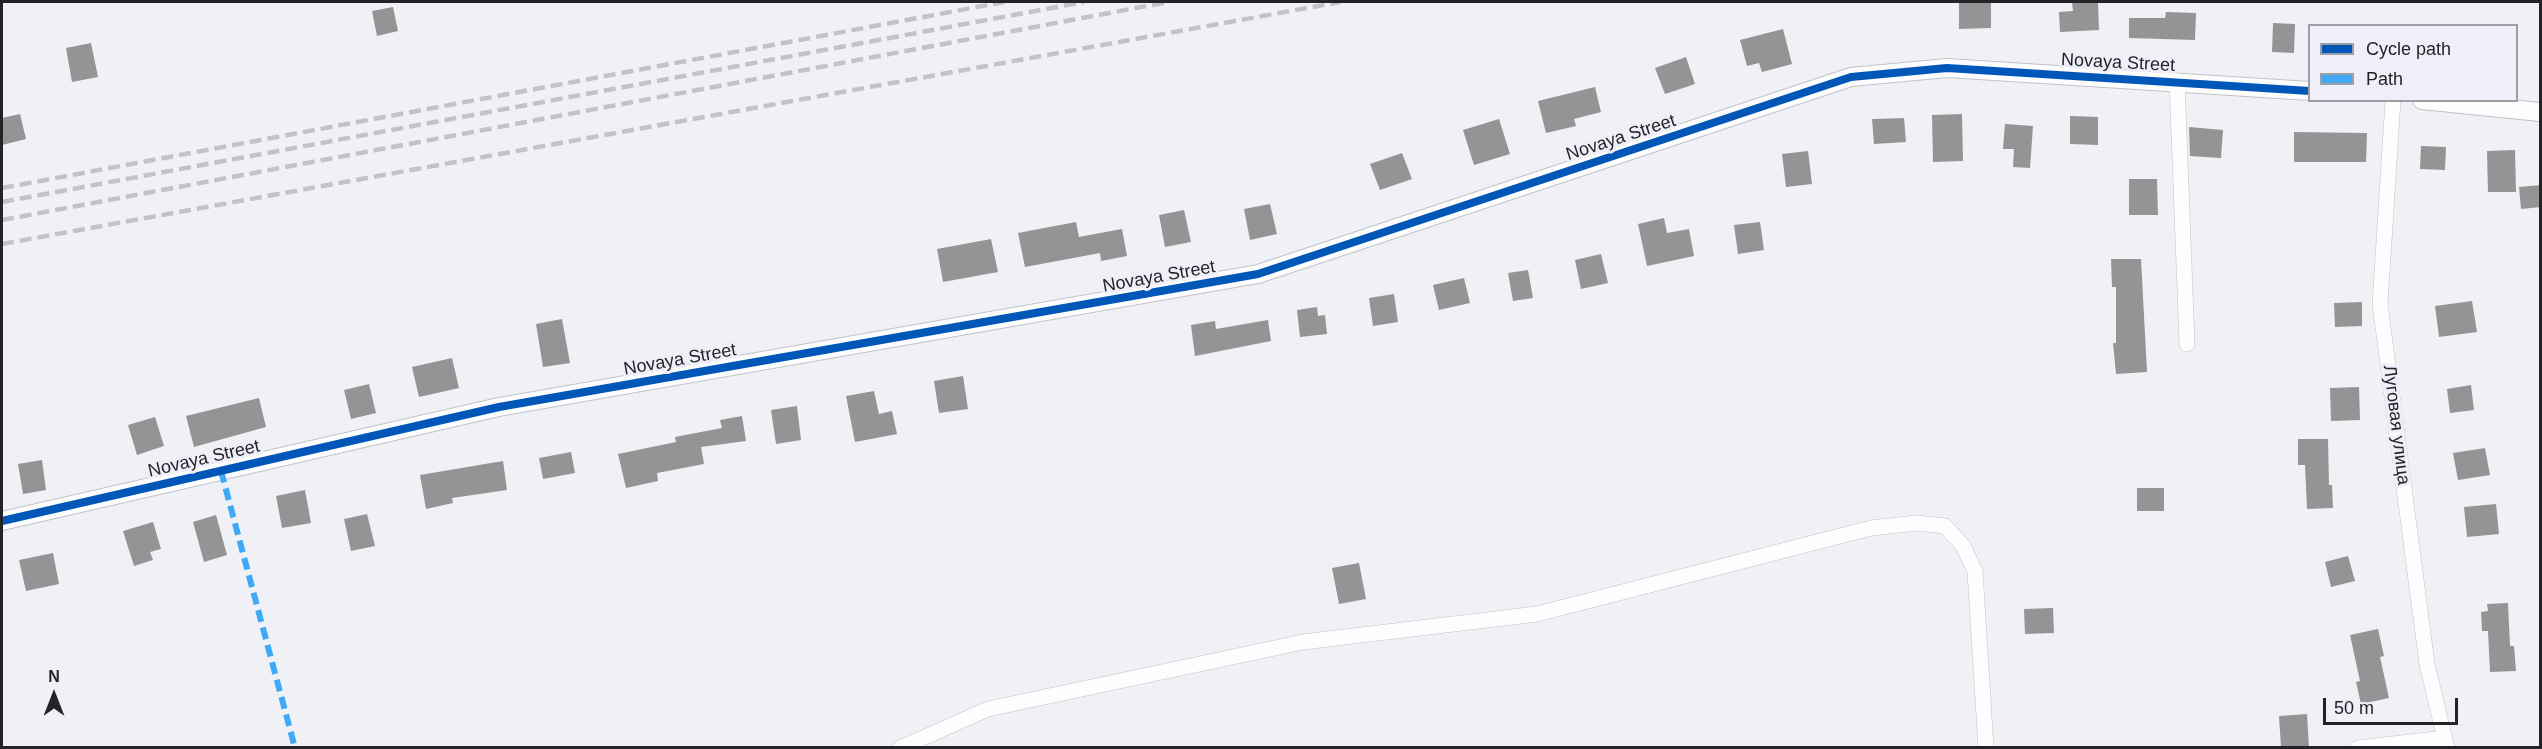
<!DOCTYPE html>
<meta charset="utf-8">
<style>
body{margin:0}
#map{position:relative;width:2542px;height:749px;overflow:hidden;background:#f0f1f6;font-family:Arial,sans-serif}
canvas{display:block}
.frame{position:absolute;inset:0;border:3px solid #242428;pointer-events:none}
.legend{position:absolute;left:2308px;top:24px;width:210px;height:78px;box-sizing:border-box;background:#eeeff8;border:2px solid #9d9ea5;margin:0;padding:8px 10px;list-style:none;font-size:18px;color:#242428}
.legend li{display:flex;align-items:center;gap:12px;height:30px}
.legend b{width:30px;border:2px solid #9d9ea5}
.north{position:absolute;left:24px;top:665px;width:60px;height:60px;-webkit-text-stroke:4px #eeeff8;paint-order:stroke;rotate:0deg;font-size:16px;font-weight:700;line-height:24px;text-align:center;color:#242428}
.north::after{content:'';display:block;margin:auto;width:21px;height:27px;background:#242428;clip-path:polygon(50% 0,100% 100%,50% 72%,0 100%)}
.scale{position:absolute;left:2323px;top:698px;width:135px;height:27px;box-sizing:border-box;border:3px solid #242428;border-top:0;padding-left:8px;font-size:18px;line-height:21px;white-space:nowrap;color:#242428;-webkit-text-stroke:4px #eeeff8;paint-order:stroke}
</style>
<div id="map">
<canvas width="2542" height="749"></canvas>
<div class="frame"></div>
<ul class="legend">
<li><b style="height:8px;background:#0057b8"></b>Cycle path</li>
<li><b style="height:8px;background:#3fa9f5"></b>Path</li>
</ul>
<div class="north">N</div>
<div class="scale">50 m</div>
</div>
<script>
const ctx = document.querySelector('canvas').getContext('2d');
ctx.lineJoin = 'round';
function fill(path, color) {
  ctx.fillStyle = color;
  ctx.fill(path, 'evenodd');
}
function toPath(rows) {
  const path = new Path2D();
  for (const r of rows) {
    path.moveTo(r[0], r[1]);
    for (let i = 2; i < r.length; i += 2) path.lineTo(r[i], r[i + 1]);
  }
  return path;
}
function strokePath(path, color, width, dash) {
  ctx.strokeStyle = color;
  ctx.lineWidth = width;
  ctx.lineCap = dash ? 'butt' : 'round';
  ctx.setLineDash(dash || []);
  ctx.stroke(path);
}
function label(font, color, halo, rows, align = 'center') {
  ctx.font = font + ' Arial,sans-serif';
  ctx.lineWidth = 6;
  ctx.setLineDash([]);
  ctx.textBaseline = 'middle';
  ctx.strokeStyle = halo;
  ctx.fillStyle = color;
  for (const [text, x, y, turn = 0] of rows) {
    ctx.save();
    ctx.translate(x, y);
    ctx.rotate((+turn || 0) * Math.PI / 180);
    ctx.textAlign = isNaN(turn) ? turn : align;
    if (halo) ctx.strokeText(text, 0, 0);
    ctx.fillText(text, 0, 0);
    ctx.restore();
  }
}
fill(toPath([
 [1959,2,1991,2,1991,28,1959,29],
 [2072,2,2098,2,2099,30,2060,32,2059,12,2073,11],
 [393,7,398,31,377,36,372,11],
 [2166,12,2196,13,2195,40,2129,38,2129,18,2165,18],
 [2273,23,2295,24,2294,53,2272,52],
 [1783,29,1792,64,1762,72,1759,63,1747,66,1740,40],
 [91,43,98,77,72,82,66,48],
 [1686,57,1695,84,1665,94,1655,68],
 [1595,87,1601,112,1574,119,1576,126,1546,133,1538,101],
 [20,114,26,139,2,145,2,118],
 [1962,114,1963,161,1933,162,1932,115],
 [2070,116,2098,117,2098,145,2070,144],
 [1904,118,1906,142,1874,144,1872,119],
 [1499,119,1510,154,1474,165,1463,130],
 [2005,124,2033,126,2030,168,2013,167,2014,149,2003,149],
 [2189,127,2223,130,2221,158,2190,156],
 [2294,132,2367,133,2366,162,2294,162],
 [2421,146,2446,147,2445,170,2420,169],
 [2515,150,2516,192,2488,192,2487,151],
 [1808,151,1812,184,1786,187,1782,154],
 [1402,153,1412,179,1380,190,1370,164],
 [2129,179,2157,179,2158,215,2129,215],
 [2541,185,2541,207,2521,209,2519,187],
 [1270,204,1277,234,1250,240,1244,209],
 [1184,210,1191,242,1165,247,1159,215],
 [1664,218,1667,233,1689,229,1694,256,1647,266,1638,224],
 [1076,222,1079,237,1122,229,1127,256,1101,261,1100,253,1025,267,1018,233],
 [1760,222,1764,250,1738,254,1734,225],
 [991,239,998,272,943,282,937,249],
 [1601,254,1608,283,1581,289,1575,260],
 [2111,259,2141,259,2147,372,2116,374,2113,343,2116,343,2116,287,2112,287],
 [1528,270,1533,298,1513,301,1508,273],
 [1464,278,1470,303,1439,310,1433,285],
 [1394,294,1398,322,1373,326,1369,298],
 [2472,301,2477,332,2439,337,2435,306],
 [2362,302,2362,326,2335,327,2334,303],
 [1317,307,1318,316,1325,315,1327,334,1300,337,1297,310],
 [562,319,570,363,543,367,536,324],
 [1268,320,1271,341,1195,356,1191,325,1215,321,1216,329],
 [452,358,459,388,419,397,412,367],
 [963,376,968,409,939,413,934,381],
 [369,384,376,413,351,419,344,390],
 [2471,385,2474,410,2450,413,2447,389],
 [2359,387,2360,420,2331,421,2330,388],
 [874,391,879,414,892,411,897,434,855,442,846,396],
 [259,398,266,427,194,447,186,416],
 [797,406,801,440,776,444,771,410],
 [742,416,746,441,701,447,704,464,657,473,658,481,626,488,618,454,676,442,675,437,722,428,720,420],
 [155,417,164,446,137,455,128,425],
 [2298,439,2328,439,2329,485,2332,485,2333,508,2307,509,2305,465,2298,465],
 [2485,448,2490,475,2458,480,2453,453],
 [571,452,575,473,543,479,539,458],
 [42,460,46,490,23,494,18,464],
 [503,461,507,490,452,498,453,503,426,509,420,475],
 [2137,488,2164,488,2164,511,2137,511],
 [305,490,311,523,282,528,276,496],
 [2496,504,2499,534,2467,537,2464,507],
 [367,514,375,546,351,551,344,519],
 [216,515,227,555,204,562,193,522],
 [153,522,161,549,150,552,153,560,134,566,123,531],
 [53,553,59,584,26,591,19,560],
 [2348,556,2355,581,2331,587,2325,562],
 [1359,563,1366,599,1339,604,1332,568],
 [2508,603,2510,646,2514,646,2516,671,2490,672,2488,631,2482,631,2481,612,2488,611,2487,604],
 [2053,608,2054,633,2025,634,2024,609],
 [2378,629,2384,656,2380,657,2389,698,2361,704,2356,682,2360,681,2350,635],
 [2307,714,2309,747,2281,747,2279,716]
]), '#949495');
const minor = toPath([
 [2177,81,2187,344],
 [2393,100,2380,304,2427,664,2447,748],
 [900,748,988,709,1303,642,1537,614,1871,528,1917,523,1945,526,1963,546,1975,571,1986,748],
 [2358,748,2445,738]
]);
const tertiary = toPath([
 [2422,100,2540,112],
 [2,521,499,407,1258,274,1851,77,1947,68,2310,91]
]);
strokePath(minor, '#c2c3c7', 16);
strokePath(tertiary, '#c2c3c7', 20);
strokePath(minor, '#fdfdfe', 15);
strokePath(tertiary, '#fdfdfe', 18);
strokePath(toPath([
 [2,188,1004,2],
 [2,202,1084,2],
 [2,220,1168,2],
 [2,244,1340,2]
]), '#c3c3c4', 4.5, [12, 6]);
strokePath(toPath([
 [221,471,295,748]
]), '#3fa9f5', 6, [12, 6]);
strokePath(toPath([
 [2,521,499,407,1258,274,1851,77,1947,68,2310,91]
]), '#0057b8', 8);
label('18px', '#242428', '#eeeff8', [
 ["Novaya Street",2118,63,3],
 ["Novaya Street",1621,138,-18],
 ["Novaya Street",1159,277,-10],
 ["Novaya Street",680,360,-10],
 ["Луговая улица",2396,425,83],
 ["Novaya Street",204,459,-13]
]);
</script>
